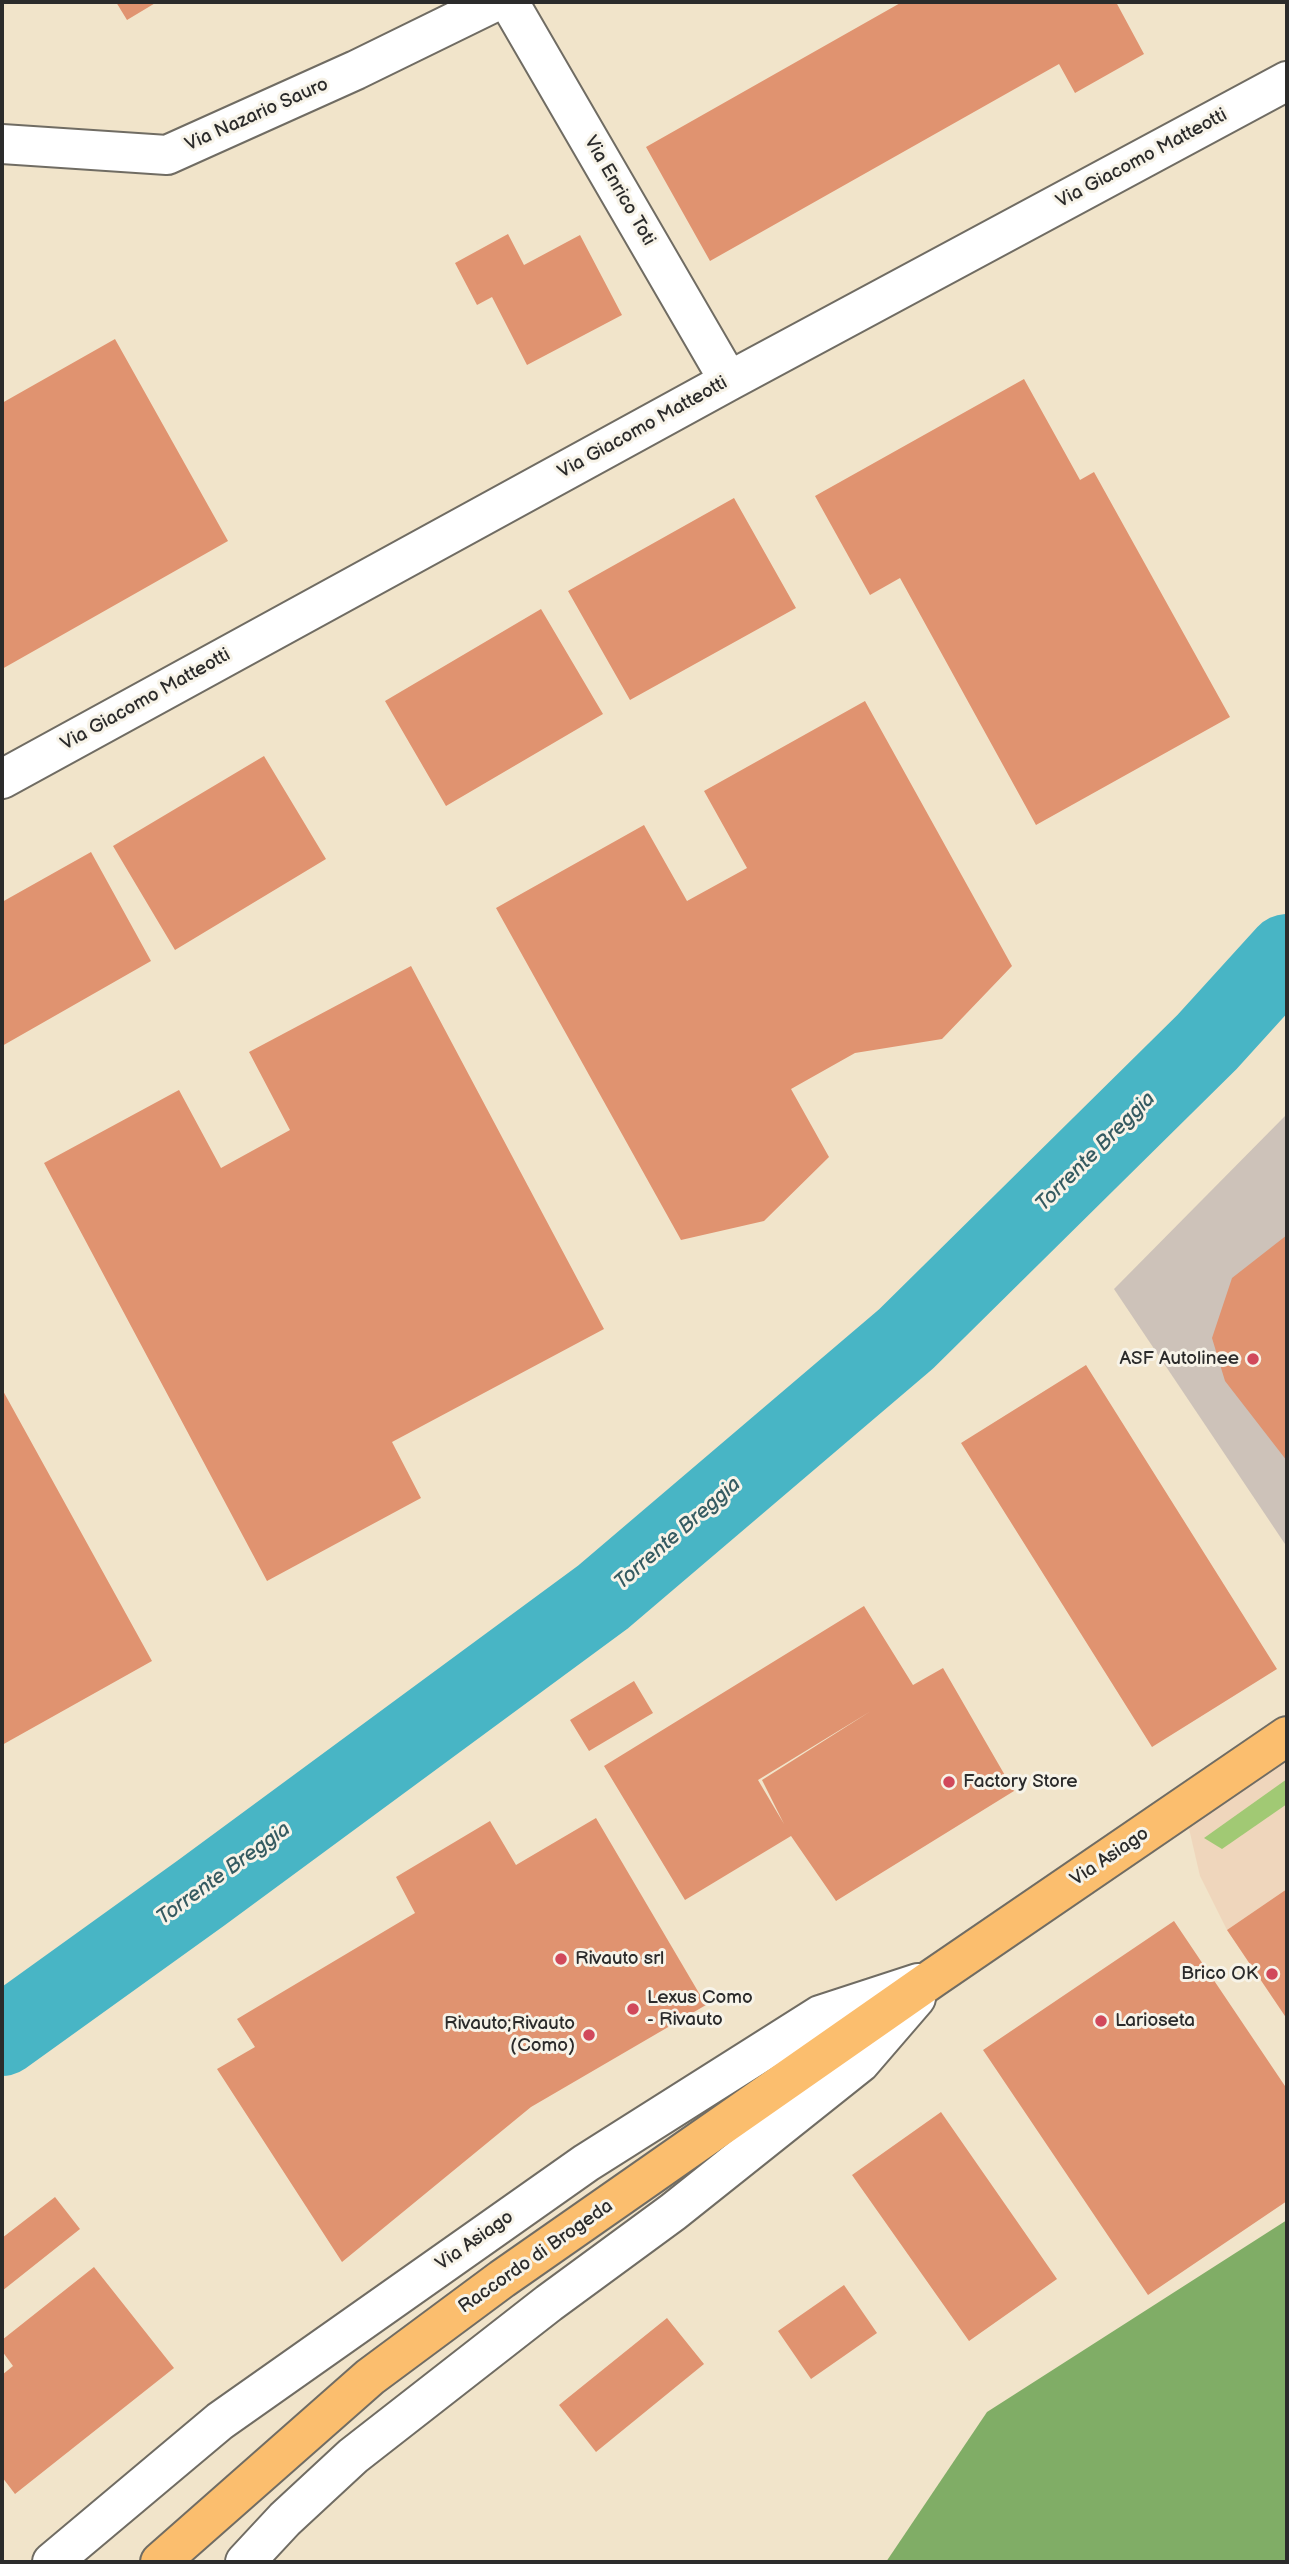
<!DOCTYPE html>
<style>
body{margin:0}
#map{position:relative;width:1289px;height:2564px;overflow:hidden;background:#f1e4ca;font-family:"Balsamiq Sans",sans-serif}
canvas{display:block}
.frame{position:absolute;inset:0;border:4px solid #2b2b2b;pointer-events:none}
</style>
<div id="map">
<canvas width="1289" height="2564"></canvas>
<div class="frame"></div>
</div>
<script>
const ctx = document.querySelector('canvas').getContext('2d');
ctx.lineJoin = 'round';
function fill(path, color) {
  ctx.fillStyle = color;
  ctx.fill(path, 'evenodd');
}
function toPath(rows) {
  const path = new Path2D();
  for (const r of rows) {
    path.moveTo(r[0], r[1]);
    for (let i = 2; i < r.length; i += 2) path.lineTo(r[i], r[i + 1]);
  }
  return path;
}
function strokePath(path, color, width, dash) {
  ctx.strokeStyle = color;
  ctx.lineWidth = width;
  ctx.lineCap = dash ? 'butt' : 'round';
  ctx.setLineDash(dash || []);
  ctx.stroke(path);
}
function label(font, color, halo, rows, align = 'center') {
  ctx.font = font + ' "Balsamiq Sans",sans-serif';
  ctx.lineWidth = 6;
  ctx.setLineDash([]);
  ctx.textBaseline = 'middle';
  ctx.strokeStyle = halo;
  ctx.fillStyle = color;
  for (const [text, x, y, turn = 0] of rows) {
    ctx.save();
    ctx.translate(x, y);
    ctx.rotate((+turn || 0) * Math.PI / 180);
    ctx.textAlign = isNaN(turn) ? turn : align;
    if (halo) ctx.strokeText(text, 0, 0);
    ctx.fillText(text, 0, 0);
    ctx.restore();
  }
}
fill(toPath([
 [1287,1736,1287,2019,1227,1930,1200,1876,1184,1807]
]), '#efd6bc');
fill(toPath([
 [1287,1114,1287,1547,1114,1289]
]), '#cdc2b9');
fill(toPath([
 [1287,1779,1287,1804,1222,1849,1204,1838]
]), '#a1c974');
fill(toPath([
 [1287,2220,1287,2562,886,2562,987,2412]
]), '#80ad66');
strokePath(toPath([
 [2,2036,201,1893,603,1597,906,1339,1207,1042,1287,954]
]), '#48b5c5', 80);
fill(toPath([
 [116,2,157,2,127,20],
 [902,2,1116,2,1144,54,1075,93,1059,64,710,261,646,147],
 [508,234,524,265,580,235,622,315,527,365,492,297,477,305,455,263],
 [115,339,228,541,2,669,2,403],
 [1024,379,1080,480,1094,472,1230,717,1036,825,900,578,870,595,815,496],
 [734,498,796,608,630,700,568,591],
 [541,609,603,714,446,806,385,701],
 [865,701,1012,966,942,1039,855,1053,791,1089,829,1157,764,1221,681,1240,496,908,644,825,687,901,747,868,704,791],
 [264,756,326,859,175,950,113,846],
 [91,852,151,961,2,1046,2,902],
 [411,966,604,1329,392,1442,421,1498,267,1581,44,1163,179,1090,221,1168,290,1130,249,1052],
 [1287,1235,1287,1461,1225,1381,1212,1338,1232,1278],
 [1086,1365,1277,1669,1152,1747,961,1443],
 [2,1389,152,1661,2,1745],
 [864,1606,913,1685,943,1668,1014,1791,836,1901,791,1836,685,1900,604,1766],
 [871,1711,762,1780,784,1824,758,1780],
 [634,1681,653,1713,589,1751,570,1720],
 [596,1818,706,2005,531,2107,342,2262,217,2069,255,2047,237,2019,415,1913,396,1877,490,1821,516,1865],
 [1287,1889,1287,2019,1227,1930],
 [1174,1921,1287,2089,1287,2201,1148,2295,983,2050],
 [941,2112,1057,2279,969,2341,852,2175],
 [55,2197,80,2229,2,2291,2,2238],
 [94,2267,174,2368,15,2494,2,2477,2,2375,13,2366,2,2351,2,2340],
 [844,2285,877,2333,811,2379,778,2331],
 [667,2318,704,2364,596,2452,559,2405]
]), '#e09370');
const minor = toPath([
 [509,2,729,381],
 [2,144,167,155,356,70,495,2],
 [2,779,729,381,1287,81],
 [52,2562,220,2421,586,2163,820,2015,918,1983],
 [245,2562,285,2519,353,2456,549,2303,673,2212,860,2063,916,1998]
]);
const major = toPath([
 [160,2562,370,2377,502,2279,933,1978,1287,1736]
]);
strokePath(minor, '#706c63', 42);
strokePath(major, '#706c63', 42);
strokePath(minor, '#fff', 38);
strokePath(major, '#fbbe6e', 38);
for (const [x, y, r, color] of [
 [1253,1359,7,"#d1495b"],
 [949,1782,7,"#d1495b"],
 [561,1959,7,"#d1495b"],
 [1272,1974,7,"#d1495b"],
 [633,2009,7,"#d1495b"],
 [1101,2021,7,"#d1495b"],
 [589,2035,7,"#d1495b"]
]) {
  const dot = new Path2D();
  dot.arc(x, y, r, 0, 2 * Math.PI);
  ctx.fillStyle = color;
  ctx.fill(dot);
  strokePath(dot, '#f7f3e8', 2.5);
}
label('19px', '#2b2b2b', '#f7f3e8', [
 ["Via Nazario Sauro",257,115,-24],
 ["Via Giacomo Matteotti",1142,159,-28],
 ["Via Enrico Toti",619,191,60],
 ["Via Giacomo Matteotti",643,428,-29],
 ["Via Giacomo Matteotti",146,700,-29],
 ["Via Asiago",1110,1857,-34],
 ["Via Asiago",475,2241,-35],
 ["Raccordo di Brogeda",536,2257,-35]
]);
label('19px', '#2b2b2b', '#f7f3e8', [
 ["ASF Autolinee",1239,1359,"right"],
 ["Factory Store",963,1782],
 ["Rivauto srl",575,1959],
 ["Brico OK",1258,1974,"right"],
 ["Lexus Como",647,1998],
 ["- Rivauto",647,2020],
 ["Larioseta",1115,2021],
 ["Rivauto;Rivauto",575,2024,"right"],
 ["(Como)",575,2046,"right"]
], 'left');
label('italic 21px', '#355b61', '#f7f3e8', [
 ["Torrente Breggia",1096,1152,-45],
 ["Torrente Breggia",678,1534,-41],
 ["Torrente Breggia",224,1874,-36]
]);
</script>
